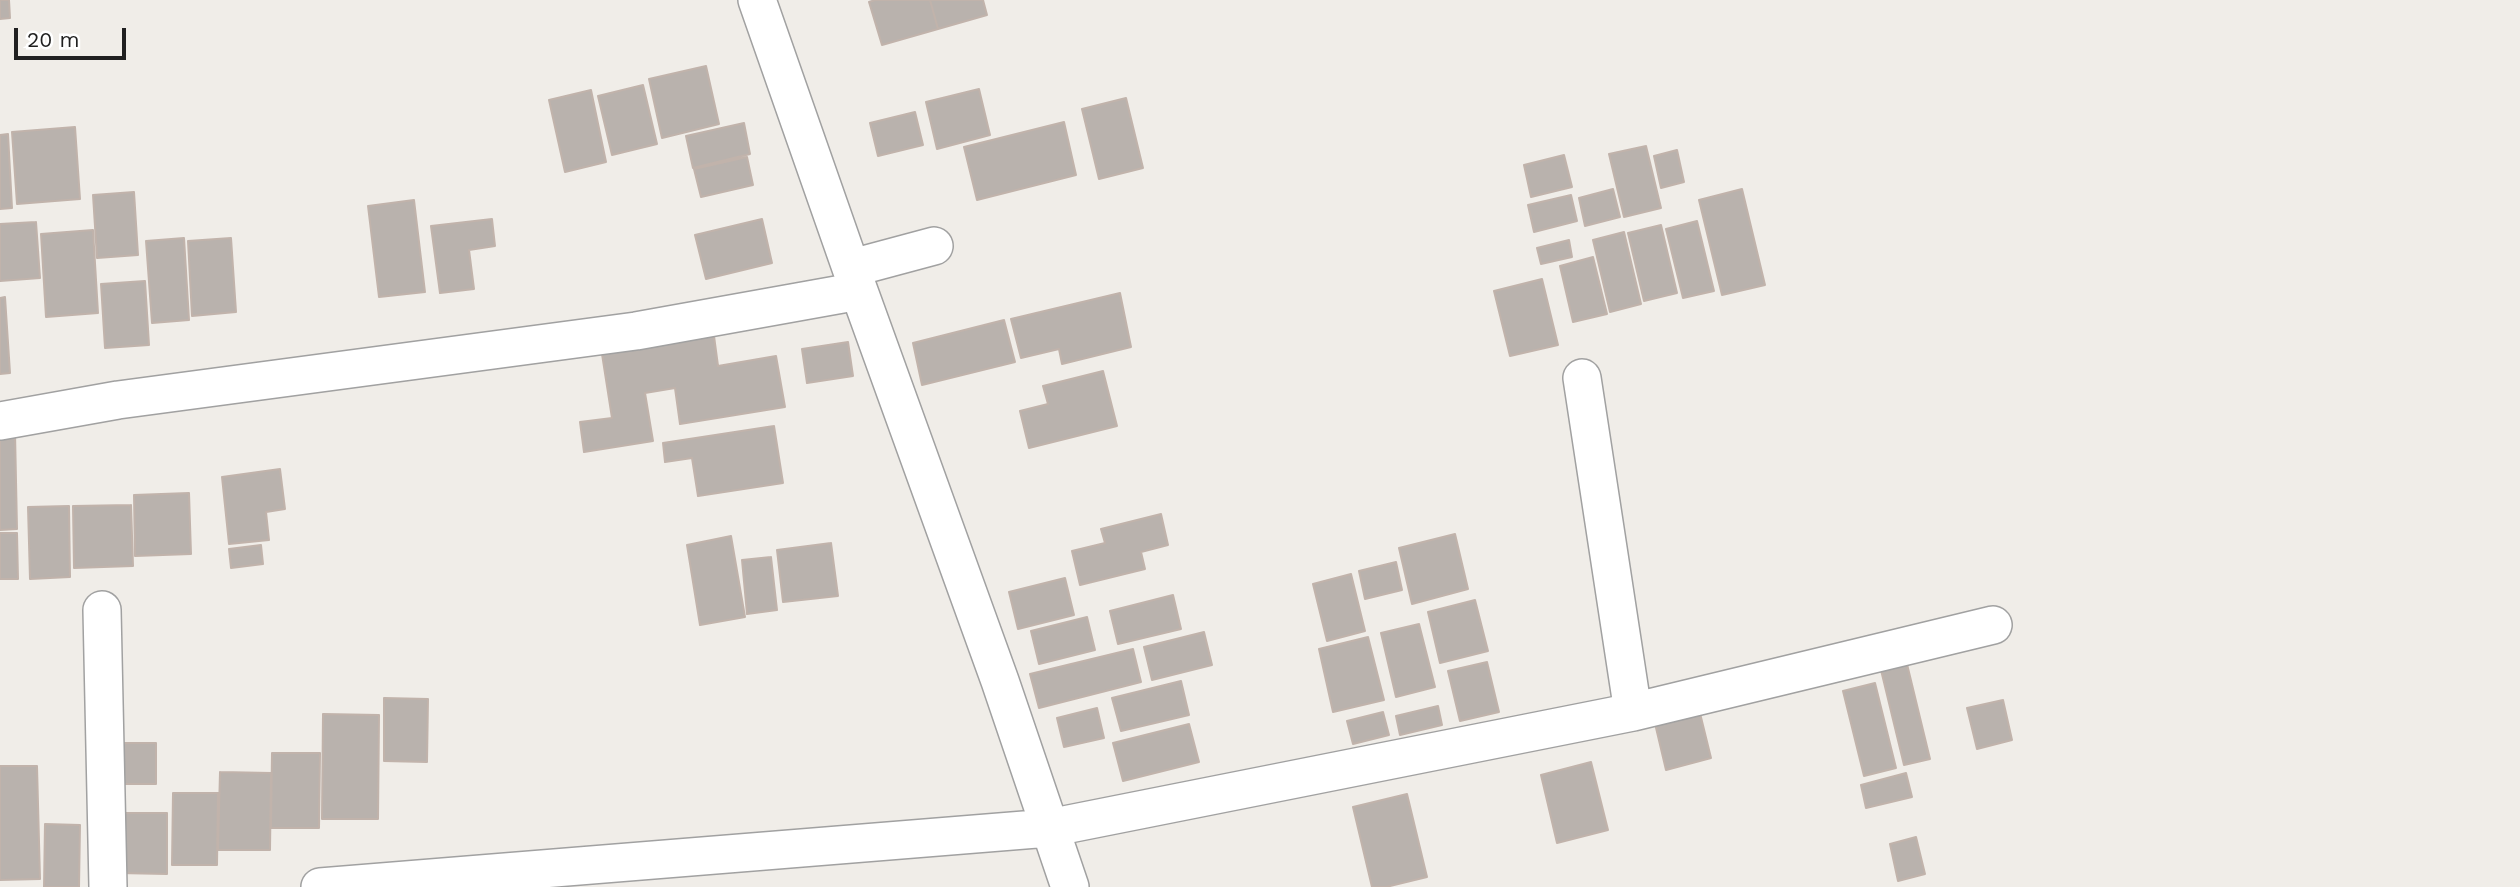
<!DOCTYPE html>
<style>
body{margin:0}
#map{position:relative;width:2520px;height:887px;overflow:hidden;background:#f0ede8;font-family:"Work Sans",sans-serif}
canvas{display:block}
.scale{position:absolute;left:14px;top:28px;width:112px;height:32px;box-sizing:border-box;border:4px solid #202020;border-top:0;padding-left:9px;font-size:21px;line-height:24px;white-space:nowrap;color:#202020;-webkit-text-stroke:5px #fff;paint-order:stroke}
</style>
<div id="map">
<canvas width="2520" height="887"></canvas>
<div class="scale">20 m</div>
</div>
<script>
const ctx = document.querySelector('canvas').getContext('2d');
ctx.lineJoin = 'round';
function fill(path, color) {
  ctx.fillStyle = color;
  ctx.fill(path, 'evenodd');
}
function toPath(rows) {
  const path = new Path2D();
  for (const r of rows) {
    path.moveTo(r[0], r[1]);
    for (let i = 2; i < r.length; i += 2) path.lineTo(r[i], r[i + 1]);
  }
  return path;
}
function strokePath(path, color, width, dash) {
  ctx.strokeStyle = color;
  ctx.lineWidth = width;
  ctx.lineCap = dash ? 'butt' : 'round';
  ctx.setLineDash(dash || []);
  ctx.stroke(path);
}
const building = toPath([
 [0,0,9,0,10,18,0,19,0,0],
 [875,0,930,0,938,29,882,45,869,2,875,0],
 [930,0,983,0,987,15,938,29,930,0],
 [706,66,719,124,662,138,649,79,706,66],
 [643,85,657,144,612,155,598,96,643,85],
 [979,89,990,135,937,149,926,102,979,89],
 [591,90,606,162,565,172,549,100,591,90],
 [1126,98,1143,168,1099,179,1082,109,1126,98],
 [915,112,923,145,878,156,870,123,915,112],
 [1064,122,1076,175,977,200,964,147,1064,122],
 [744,123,750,154,693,168,686,136,744,123],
 [75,127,80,199,17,204,12,132,75,127],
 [8,134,12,208,0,209,0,135,8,134],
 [1646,146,1661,208,1624,217,1609,154,1646,146],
 [1677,150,1684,182,1661,188,1654,156,1677,150],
 [1564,155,1572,187,1531,197,1524,165,1564,155],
 [747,157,753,185,701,197,694,169,747,157],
 [1613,189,1620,217,1585,226,1579,198,1613,189],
 [1742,189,1765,285,1722,295,1699,200,1742,189],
 [134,192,138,255,97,258,93,195,134,192],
 [1571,195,1577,221,1534,232,1528,205,1571,195],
 [414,200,425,292,379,297,368,206,414,200],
 [492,219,495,246,469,250,474,289,440,293,431,226,492,219],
 [762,219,772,263,706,279,695,235,762,219],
 [1697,221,1714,291,1683,298,1666,229,1697,221],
 [36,222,40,278,0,281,0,224,36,222],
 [1661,225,1677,293,1644,301,1628,233,1661,225],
 [93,230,98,313,46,317,41,234,93,230],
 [1624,232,1641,304,1610,312,1593,240,1624,232],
 [184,238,189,320,152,323,146,241,184,238],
 [231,238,236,312,192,316,188,241,231,238],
 [1569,240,1572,257,1541,264,1537,248,1569,240],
 [1593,257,1607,314,1573,322,1560,266,1593,257],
 [1542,279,1558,345,1510,356,1494,291,1542,279],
 [145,281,149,345,105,348,101,284,145,281],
 [1120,293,1131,347,1062,364,1059,349,1021,358,1011,319,1120,293],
 [5,297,10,373,0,374,0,298,5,297],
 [1004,320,1015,362,922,385,913,343,1004,320],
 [714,336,718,366,776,356,785,407,680,424,675,388,645,393,653,441,584,452,580,422,612,418,602,354,714,336],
 [848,342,853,376,807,383,802,349,848,342],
 [1103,371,1117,426,1029,448,1020,411,1048,404,1043,386,1103,371],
 [774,426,783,483,698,496,692,458,665,462,663,443,774,426],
 [0,432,15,432,17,529,0,530,0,432],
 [280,469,285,509,266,512,269,540,229,544,222,477,280,469],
 [189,493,191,554,135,556,134,495,189,493],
 [131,505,133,566,74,568,73,506,131,505],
 [69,506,70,577,30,579,28,507,69,506],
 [1161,514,1168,545,1141,552,1145,569,1080,585,1072,551,1105,543,1101,529,1161,514],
 [0,533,17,533,18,579,0,579,0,533],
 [1455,534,1468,589,1412,604,1399,548,1455,534],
 [731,536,745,617,700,625,687,545,731,536],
 [831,543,838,596,783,602,777,550,831,543],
 [261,545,263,564,231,568,229,549,261,545],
 [771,557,777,610,747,614,742,560,771,557],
 [1396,562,1402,590,1365,599,1359,571,1396,562],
 [1351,574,1365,631,1327,641,1313,584,1351,574],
 [1065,578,1074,615,1018,629,1009,592,1065,578],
 [1173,595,1181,629,1118,644,1110,611,1173,595],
 [1475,600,1488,651,1440,663,1428,612,1475,600],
 [1087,617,1095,650,1039,664,1031,631,1087,617],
 [1419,624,1435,687,1396,697,1381,633,1419,624],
 [1204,632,1212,665,1152,680,1144,647,1204,632],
 [1368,637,1384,700,1333,712,1319,649,1368,637],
 [1133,649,1141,682,1039,708,1030,674,1133,649],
 [1487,662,1499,712,1460,721,1448,671,1487,662],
 [1907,664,1930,759,1904,765,1881,670,1907,664],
 [1181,681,1189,715,1121,731,1112,698,1181,681],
 [1875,683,1896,768,1864,776,1843,691,1875,683],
 [384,698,428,699,427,762,384,761,384,698],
 [2003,700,2012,740,1977,749,1967,708,2003,700],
 [1698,705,1711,758,1666,770,1653,715,1698,705],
 [1438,706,1442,725,1400,735,1396,716,1438,706],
 [1097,708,1104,738,1064,747,1057,718,1097,708],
 [1383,712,1389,735,1353,744,1347,721,1383,712],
 [323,714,379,715,378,819,322,819,323,714],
 [1189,724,1199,762,1123,781,1113,743,1189,724],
 [116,743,156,743,156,784,115,784,116,743],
 [272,753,320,753,319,828,271,828,272,753],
 [1591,762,1608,830,1557,843,1541,775,1591,762],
 [0,766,37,766,40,879,0,880,0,766],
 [220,772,271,773,270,850,218,850,220,772],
 [1906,773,1912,797,1866,808,1861,785,1906,773],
 [173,793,218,793,217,865,172,865,173,793],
 [1407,794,1427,877,1386,887,1372,887,1353,807,1407,794],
 [119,813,167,813,167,874,118,873,119,813],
 [45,824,80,825,79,887,44,887,45,824],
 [1916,837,1925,874,1898,881,1890,844,1916,837]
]);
fill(building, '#b9b2ad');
strokePath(building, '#c1b3ab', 2);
const minor = toPath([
 [757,0,859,291,1000,681,1070,887],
 [852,268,934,246],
 [1582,378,1633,712],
 [0,421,118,400,636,331,859,291],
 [102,610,108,887],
 [320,887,1049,828,1633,712,1993,625]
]);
strokePath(minor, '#a1a1a1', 40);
strokePath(minor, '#fff', 37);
</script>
